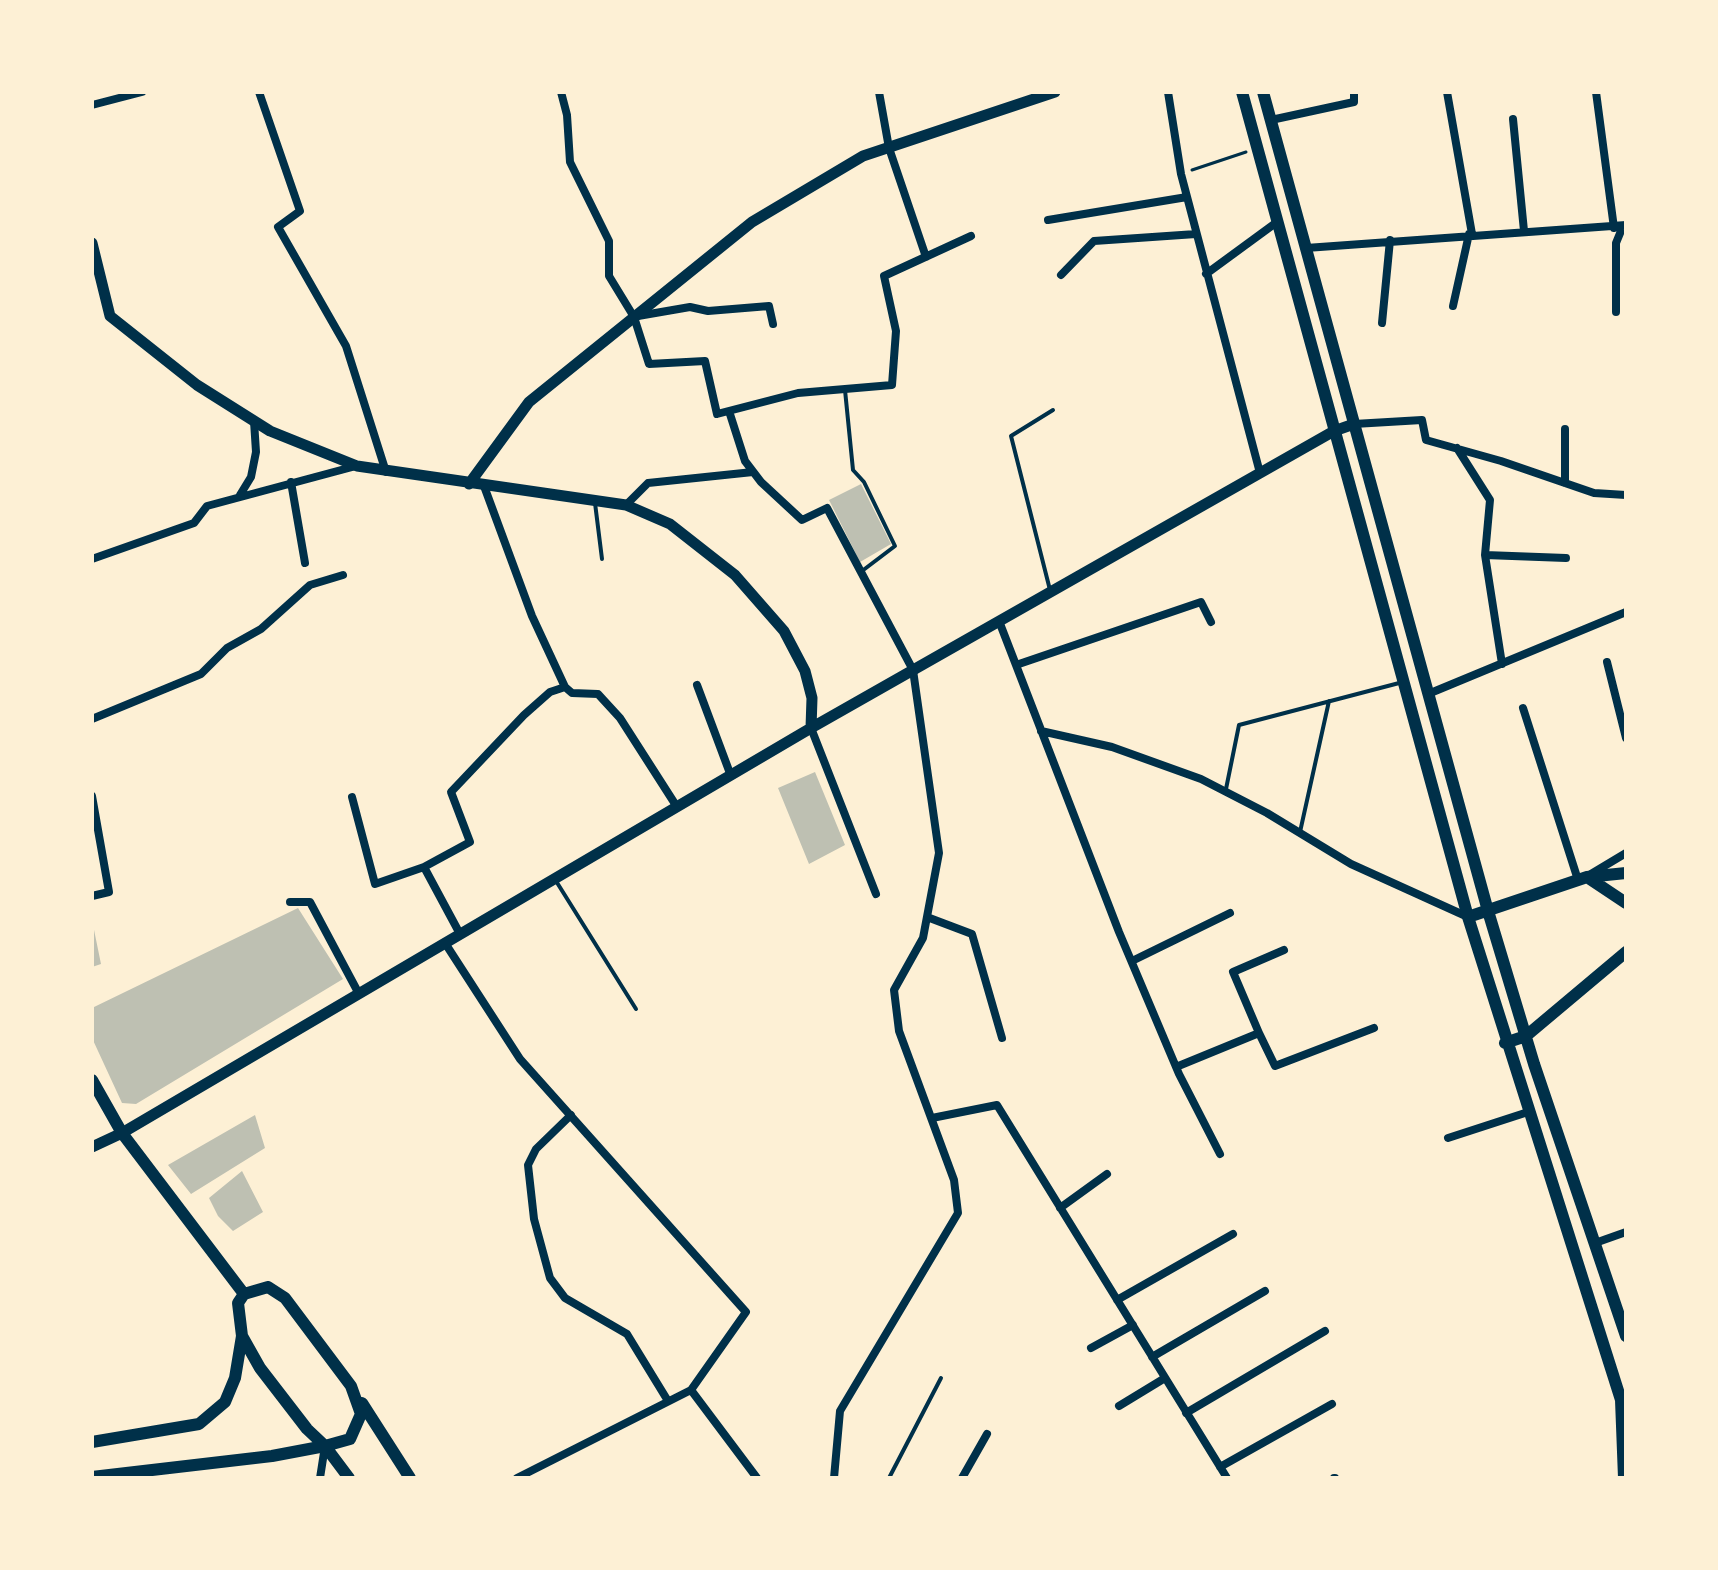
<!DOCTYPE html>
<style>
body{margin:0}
#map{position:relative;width:1718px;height:1570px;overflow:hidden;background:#fdf0d5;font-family:Cabin,sans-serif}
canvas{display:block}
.frame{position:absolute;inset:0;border:94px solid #fdf0d5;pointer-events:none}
</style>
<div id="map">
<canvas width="1718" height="1570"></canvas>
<div class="frame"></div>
</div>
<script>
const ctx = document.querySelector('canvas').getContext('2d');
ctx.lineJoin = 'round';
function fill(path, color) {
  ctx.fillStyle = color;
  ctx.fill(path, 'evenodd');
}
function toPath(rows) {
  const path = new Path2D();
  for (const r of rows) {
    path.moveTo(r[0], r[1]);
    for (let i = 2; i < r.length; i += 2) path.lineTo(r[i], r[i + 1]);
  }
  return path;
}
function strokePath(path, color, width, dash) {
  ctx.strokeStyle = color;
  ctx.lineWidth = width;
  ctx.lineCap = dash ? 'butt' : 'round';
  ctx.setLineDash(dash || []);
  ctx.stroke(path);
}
fill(toPath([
 [861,484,891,544,860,562,829,500],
 [815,772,845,845,809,864,778,788],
 [298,908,343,979,136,1104,122,1103,92,1038,92,1008],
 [92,920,101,964,92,967],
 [255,1115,265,1148,191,1194,168,1165],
 [242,1171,263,1212,233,1231,218,1216,209,1198]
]), '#bec0b2');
strokePath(toPath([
 [1192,170,1246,152]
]), '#003049', 3);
strokePath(toPath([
 [845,390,853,470,864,482,895,546,862,571],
 [595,503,602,559],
 [1050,590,1011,436,1053,410],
 [1226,789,1239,725,1403,682],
 [1300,832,1329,701],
 [556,881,636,1009],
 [889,1478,941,1378]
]), '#003049', 4);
strokePath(toPath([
 [259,92,300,211,278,227,346,346,386,472],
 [561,92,567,115,570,162,609,241,609,276,634,317,649,364,705,361,717,414,798,393,892,385,896,331,884,276,971,236],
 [879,92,889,148,926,257],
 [1168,92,1181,174,1260,473],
 [1447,92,1472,234],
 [1596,92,1614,228],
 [92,105,142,92],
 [1513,119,1524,231],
 [1271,120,1354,102,1354,92],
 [1048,220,1187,197],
 [1306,248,1626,225],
 [1206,274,1277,222],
 [1061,275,1094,241,1196,234],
 [1453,306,1469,234],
 [1616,312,1616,243,1623,226],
 [638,316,690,307,708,311,769,306,773,324],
 [1382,323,1390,240],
 [729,411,745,461,761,482,802,520,827,508,913,670,939,853,923,938,894,990,899,1031,954,1180,958,1213,840,1411,834,1478],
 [1354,424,1422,420,1426,440,1501,461,1594,493,1626,495],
 [1457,448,1490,500,1485,555,1502,664],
 [291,482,305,563],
 [1565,483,1565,429],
 [484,486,532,616,565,687,572,693,598,694,620,718,677,807],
 [240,495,251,477,256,452,254,421],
 [626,505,648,483,753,472],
 [1485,555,1566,558],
 [92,559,194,523,207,506,356,466],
 [999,621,1119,932,1179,1074,1220,1154],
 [1607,662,1626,738],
 [1016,665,1201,602,1211,622],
 [697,685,731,776],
 [1428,694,1626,612],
 [1523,708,1578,880],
 [92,719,201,674,227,648,261,629,310,585,343,575],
 [811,728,876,894],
 [1041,731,1112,747,1201,779,1267,813,1351,864,1468,917],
 [92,796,109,892,92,896],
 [352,797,375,884,424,867],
 [1591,874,1626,853],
 [290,902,310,902,359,994],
 [927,917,972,934,1002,1038],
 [460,934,424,867,470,842,451,792,524,715,550,692,565,687],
 [445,943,520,1059,746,1312,691,1390],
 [1132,961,1230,913],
 [1259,1033,1233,972,1284,950],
 [1176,1067,1259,1033,1275,1066,1374,1028],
 [571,1115,536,1149,528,1165,534,1219,550,1278,565,1298,627,1334,668,1401],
 [932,1118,997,1105,1227,1478],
 [1448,1138,1528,1112],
 [1060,1208,1107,1174],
 [1595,1243,1626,1232],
 [1117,1300,1233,1234],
 [1091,1348,1133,1325],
 [1152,1357,1265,1291],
 [1119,1406,1165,1378],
 [1186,1413,1325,1331],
 [1220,1467,1332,1404],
 [320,1478,325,1446],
 [517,1478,691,1390,757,1478],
 [962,1478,987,1434],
 [1334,1478,1335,1478]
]), '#003049', 8);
strokePath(toPath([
 [92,243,110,316,197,385,270,431,357,466,626,505,670,524,735,575,784,631,805,671,812,698,811,728],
 [469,484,529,402,752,222,863,156,1055,92],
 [92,1147,122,1133,811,728,1334,431,1354,424]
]), '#003049', 11);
strokePath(toPath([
 [1242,92,1468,917,1621,1400,1624,1478],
 [1263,92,1488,911,1534,1064,1626,1336],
 [1587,877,1626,903],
 [1468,917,1587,877,1626,873],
 [1505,1043,1526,1036,1626,952],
 [92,1080,122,1133,244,1294],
 [268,1287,285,1298,351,1386,361,1414,350,1439,325,1446,307,1429,260,1368,242,1336,238,1303,244,1294,268,1287],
 [362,1403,410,1478],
 [92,1442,199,1424,225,1402,235,1378,242,1336],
 [92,1477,272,1456,325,1446,349,1478]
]), '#003049', 12);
</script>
